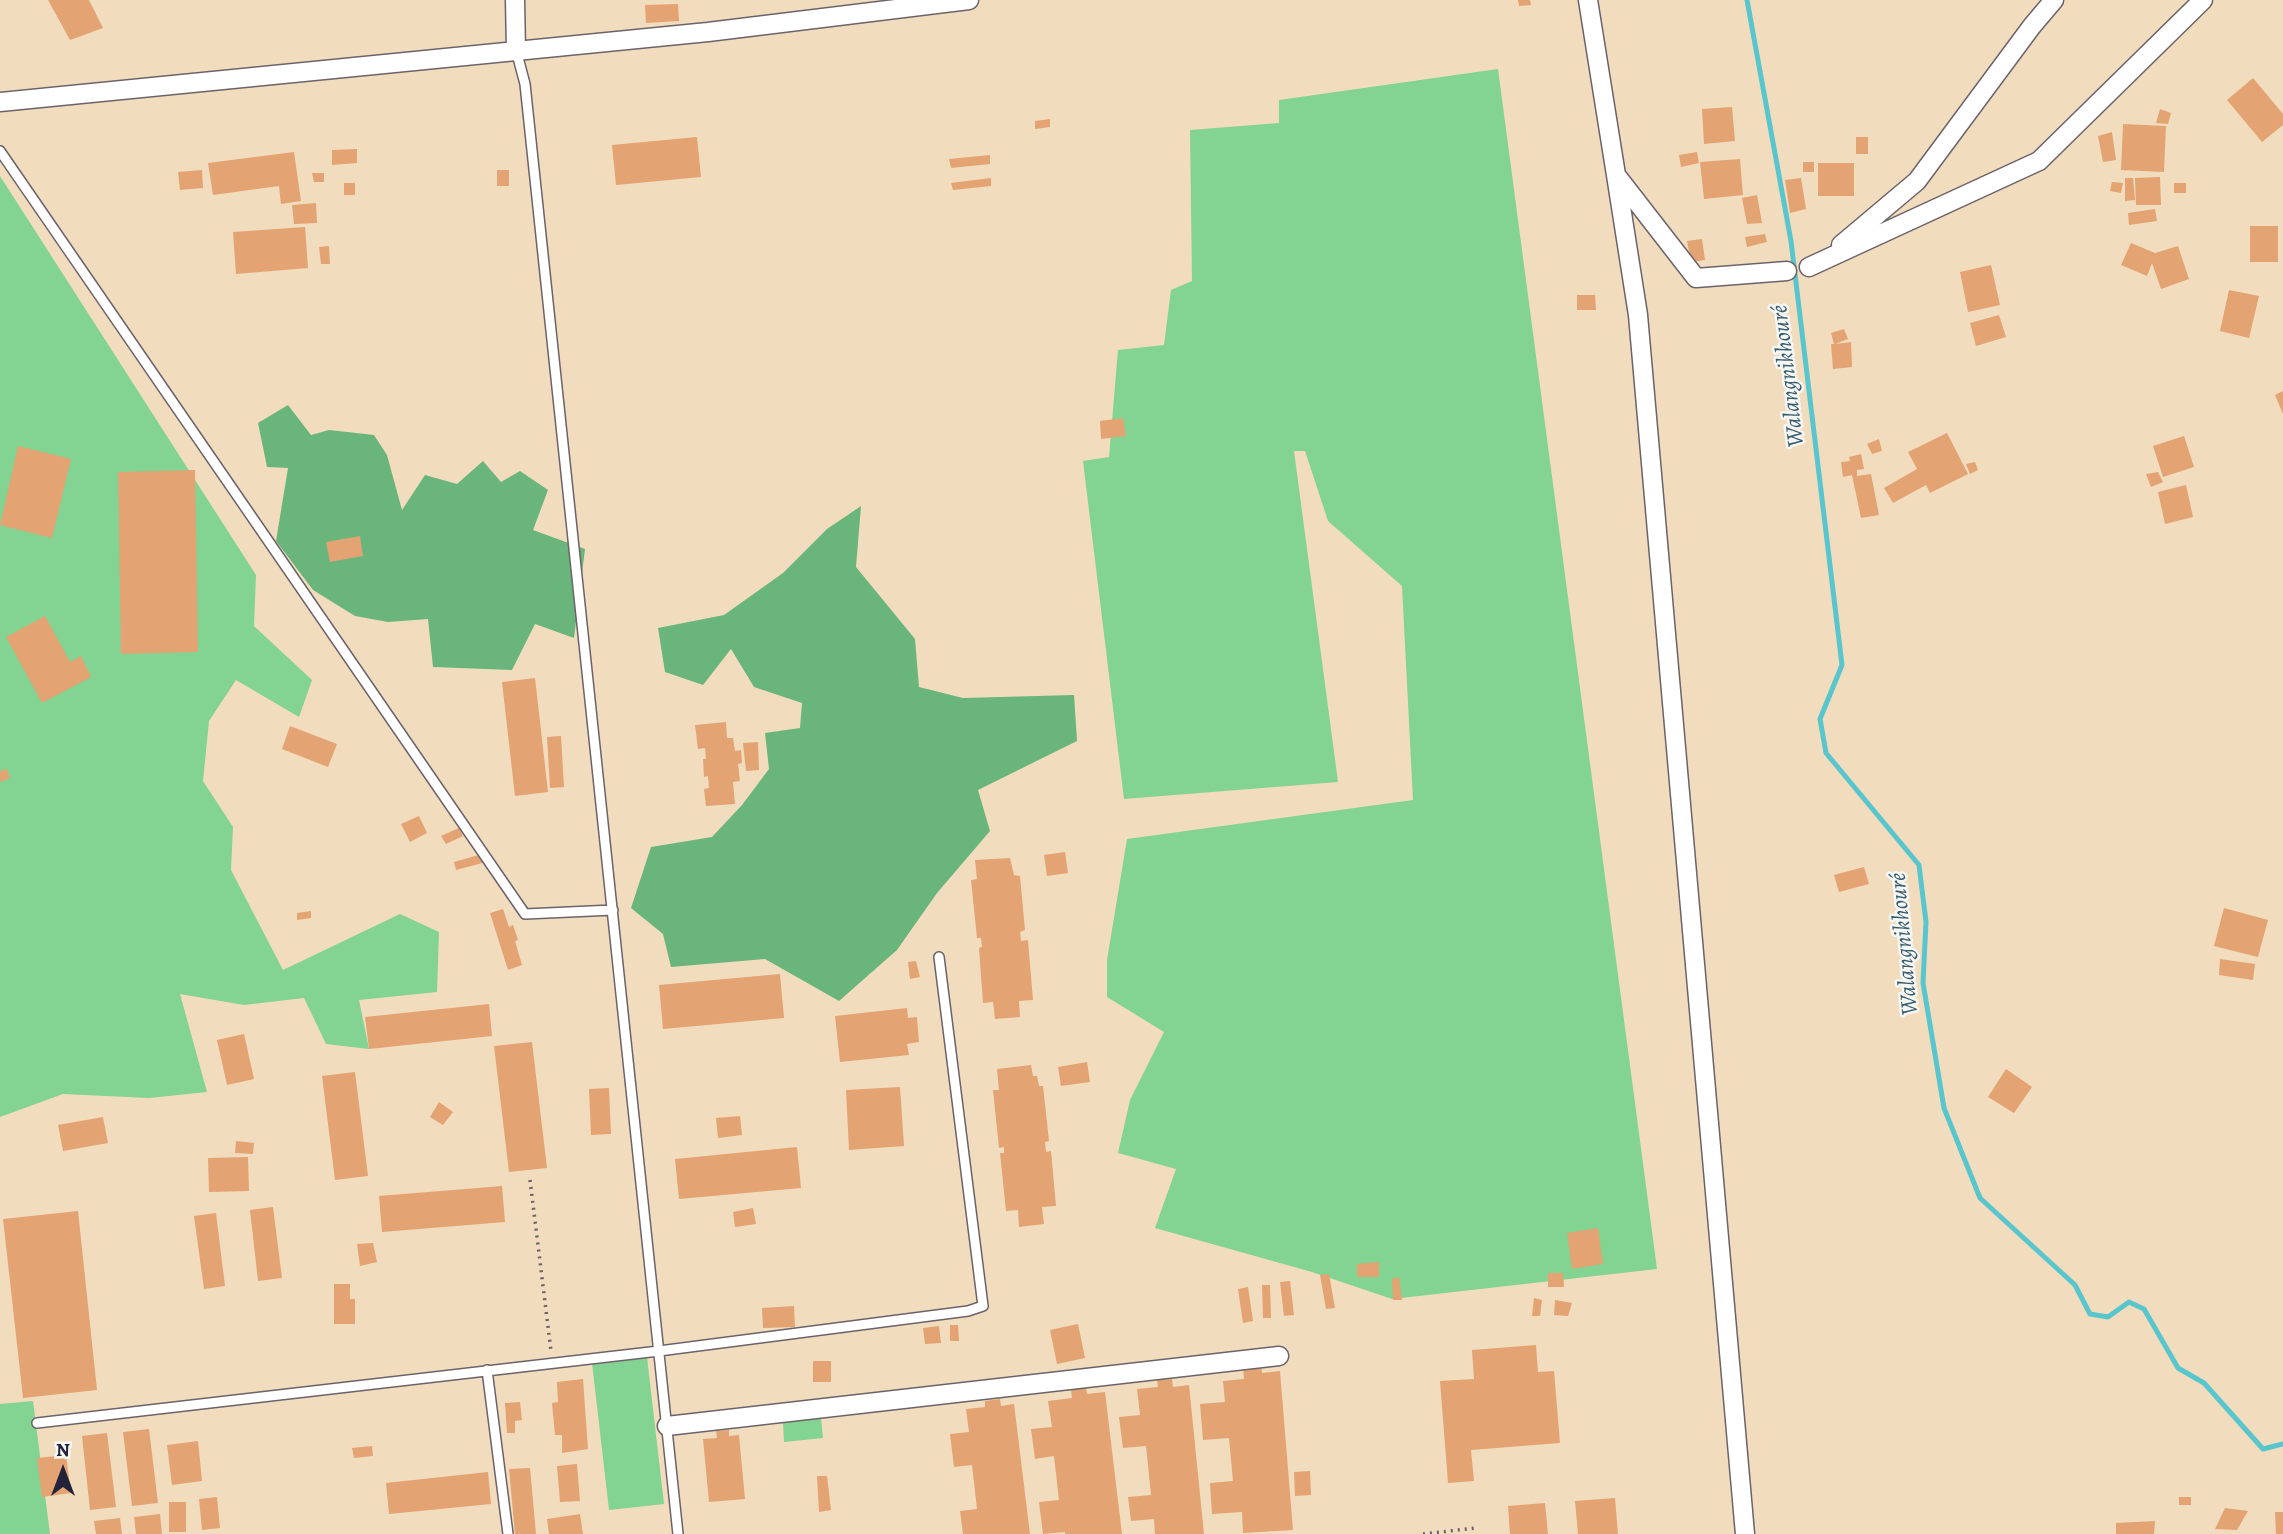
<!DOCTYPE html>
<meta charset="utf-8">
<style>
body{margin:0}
#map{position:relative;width:2283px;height:1534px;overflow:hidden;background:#f2dcbe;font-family:Alegreya,serif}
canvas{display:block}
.north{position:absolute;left:28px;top:1436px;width:70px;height:70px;-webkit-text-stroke:5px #f6f6f2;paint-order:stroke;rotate:0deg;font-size:19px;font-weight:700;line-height:28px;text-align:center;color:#22223b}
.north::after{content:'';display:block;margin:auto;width:24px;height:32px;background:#22223b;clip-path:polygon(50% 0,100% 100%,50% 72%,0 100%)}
</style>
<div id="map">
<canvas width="2283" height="1534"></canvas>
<div class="north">N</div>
</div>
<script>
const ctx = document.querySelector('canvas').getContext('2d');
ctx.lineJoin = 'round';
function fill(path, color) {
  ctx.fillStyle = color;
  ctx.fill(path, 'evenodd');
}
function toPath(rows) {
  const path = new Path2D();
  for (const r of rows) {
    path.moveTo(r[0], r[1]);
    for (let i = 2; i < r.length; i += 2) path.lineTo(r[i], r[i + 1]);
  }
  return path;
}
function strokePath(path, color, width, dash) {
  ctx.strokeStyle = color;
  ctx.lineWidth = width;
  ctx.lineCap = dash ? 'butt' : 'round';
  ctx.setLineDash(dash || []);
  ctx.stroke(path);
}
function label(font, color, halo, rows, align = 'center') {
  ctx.font = font + ' Alegreya,serif';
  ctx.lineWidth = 5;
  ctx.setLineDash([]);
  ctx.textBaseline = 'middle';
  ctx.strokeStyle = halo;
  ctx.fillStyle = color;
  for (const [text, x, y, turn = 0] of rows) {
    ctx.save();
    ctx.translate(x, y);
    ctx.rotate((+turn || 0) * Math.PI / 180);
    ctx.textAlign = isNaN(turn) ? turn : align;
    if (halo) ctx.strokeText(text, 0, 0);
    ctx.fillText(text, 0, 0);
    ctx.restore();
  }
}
fill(toPath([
 [1498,69,1657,1269,1392,1299,1312,1272,1155,1228,1176,1169,1118,1153,1130,1100,1164,1032,1107,997,1107,960,1127,839,1413,800,1402,586,1328,521,1305,451,1294,451,1338,782,1124,799,1083,461,1109,457,1118,350,1164,345,1171,290,1192,281,1190,130,1279,123,1279,100],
 [0,176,256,575,254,626,312,680,299,717,236,680,209,721,203,781,233,827,231,870,283,970,400,914,439,932,437,992,359,1000,369,1049,326,1044,304,998,244,1005,180,994,207,1092,149,1098,63,1094,0,1117],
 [647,1357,664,1504,609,1510,592,1363],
 [33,1401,50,1534,0,1534,0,1404],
 [821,1418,823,1438,784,1442,783,1422]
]), '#83d392');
fill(toPath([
 [288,405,311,435,329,430,374,435,387,455,402,510,425,475,457,484,483,461,501,482,520,471,548,490,533,530,585,549,574,638,535,624,512,670,433,667,428,619,388,622,355,616,313,590,276,541,288,468,267,467,258,423],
 [861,506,856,567,915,639,919,687,963,698,1074,695,1077,741,978,790,990,831,937,893,897,950,839,1001,765,959,671,967,663,934,631,908,651,847,712,837,742,805,769,769,765,733,800,728,802,703,754,687,731,649,703,685,665,672,658,628,724,615,783,573,827,529]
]), '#6ab57c');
strokePath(toPath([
 [1747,0,1791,241,1842,665,1820,719,1826,753,1919,865,1926,922,1923,983,1944,1108,1980,1198,2075,1285,2090,1314,2108,1317,2129,1302,2144,1309,2178,1368,2204,1383,2263,1449,2283,1444]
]), '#58c6cc', 5);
fill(toPath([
 [48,0,89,0,103,28,70,40],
 [1518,0,1530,0,1531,5,1519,6],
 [678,4,679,21,646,23,645,5],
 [2253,78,2283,114,2283,125,2262,142,2227,100],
 [1732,107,1735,141,1704,144,1702,109],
 [2160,109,2171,113,2168,124,2156,123],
 [1050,119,1050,127,1035,129,1035,121],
 [2123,124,2166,126,2164,172,2121,170],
 [2112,132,2116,160,2103,162,2098,136],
 [697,137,701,177,616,185,612,145],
 [1856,137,1868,137,1868,154,1856,154],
 [357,149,357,163,332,165,332,150],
 [294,152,301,201,281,204,279,186,213,195,208,163],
 [1697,152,1699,163,1681,167,1679,155],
 [990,155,990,164,951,168,949,159],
 [1740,159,1743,195,1704,199,1700,162],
 [1803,162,1814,162,1814,172,1803,172],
 [1818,163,1854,163,1854,196,1818,196],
 [202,170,203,188,180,190,178,172],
 [497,170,509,170,509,186,497,186],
 [312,173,324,173,324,182,314,182],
 [2160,177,2161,205,2136,205,2135,178],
 [991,178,991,186,953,190,951,183],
 [1801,178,1806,209,1790,213,1785,180],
 [2125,178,2133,178,2135,200,2125,201],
 [2112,182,2123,183,2121,193,2110,191],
 [344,183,355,183,355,195,344,195],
 [2174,183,2186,183,2186,193,2174,193],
 [1757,195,1762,223,1747,224,1742,198],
 [316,203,317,223,294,224,292,205],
 [2155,209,2157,221,2129,225,2128,213],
 [2250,226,2278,226,2278,262,2250,262],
 [305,227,308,268,236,274,233,232],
 [1765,234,1767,242,1747,247,1745,237],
 [1702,239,1705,260,1691,262,1687,241],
 [2131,243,2155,253,2178,246,2189,279,2161,289,2152,263,2147,276,2121,265],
 [329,246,330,264,321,264,319,247],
 [1991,265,2000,305,1968,312,1960,272],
 [2229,290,2259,296,2249,338,2220,331],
 [1577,295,1595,295,1596,310,1577,310],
 [1999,315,2006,337,1976,346,1970,323],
 [1844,329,1848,339,1835,344,1851,342,1852,367,1833,369,1831,344,1834,344,1831,333],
 [2283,391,2283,414,2275,395],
 [1123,418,1126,436,1101,439,1100,421],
 [1947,433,1968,474,1930,493,1926,485,1893,503,1884,488,1917,469,1908,452],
 [2184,436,2194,467,2163,477,2153,446],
 [1879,439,1882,451,1872,454,1867,444],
 [18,446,71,459,52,538,0,525],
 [1861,454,1864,469,1857,470,1857,476,1871,474,1879,515,1861,518,1852,475,1843,477,1841,462,1850,461,1849,457],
 [1975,462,1978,470,1970,474,1966,464],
 [195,470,198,652,121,654,118,472],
 [2158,472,2163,482,2151,487,2146,474],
 [2186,485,2193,517,2165,524,2158,492],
 [360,536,363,556,330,562,326,542],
 [45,616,70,662,81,656,91,677,42,703,6,637],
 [535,678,548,792,515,796,502,682],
 [726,722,727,738,733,738,735,751,741,750,742,763,738,764,740,781,733,782,735,804,706,806,704,789,709,788,708,776,704,777,703,759,706,759,705,748,698,749,695,725],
 [290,726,337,744,328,767,282,749],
 [561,736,564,787,550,788,547,737],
 [758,742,759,770,746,771,743,743],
 [7,769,10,778,0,782,0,771],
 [419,816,427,833,410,842,401,824],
 [459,828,463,836,446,844,441,836],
 [1065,852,1068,873,1047,876,1044,855],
 [482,854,486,862,456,870,454,862],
 [1010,858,1014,875,1020,876,1025,930,1020,932,1021,941,1028,940,1033,1000,1019,1001,1020,1017,995,1019,993,1002,983,1003,979,948,982,947,981,938,977,938,971,880,977,879,975,860],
 [1864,867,1869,884,1839,892,1834,875],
 [2224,908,2268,920,2258,957,2214,946],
 [503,909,509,927,513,925,518,940,515,941,522,965,508,970,490,913],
 [311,911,311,918,297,920,297,913],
 [2220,959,2255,964,2253,980,2219,975],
 [916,961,920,977,910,979,908,962],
 [780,974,784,1018,663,1029,659,985],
 [489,1004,492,1036,369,1049,365,1017],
 [907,1008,908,1018,917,1017,919,1042,907,1044,909,1055,840,1062,835,1016],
 [244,1034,254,1079,227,1085,217,1040],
 [532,1042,547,1168,509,1172,494,1046],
 [1087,1062,1090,1082,1061,1086,1058,1067],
 [1031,1065,1033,1076,1037,1076,1039,1086,1043,1086,1049,1141,1045,1142,1046,1152,1051,1151,1056,1206,1042,1207,1044,1224,1019,1227,1018,1210,1006,1211,1000,1153,1004,1153,1004,1147,999,1148,993,1090,999,1090,997,1069],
 [2006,1069,2032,1087,2014,1113,1988,1097],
 [355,1072,368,1176,335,1180,322,1076],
 [900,1087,904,1146,849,1150,846,1090],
 [609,1088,611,1134,591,1135,589,1089],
 [439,1102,453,1112,443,1125,430,1117],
 [740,1116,742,1135,718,1138,716,1118],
 [103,1117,108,1143,63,1151,58,1125],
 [236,1141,254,1143,253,1154,235,1153],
 [797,1147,801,1188,679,1199,675,1159],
 [248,1157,249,1191,209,1192,208,1158],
 [502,1186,505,1222,382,1232,379,1196],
 [273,1207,282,1278,258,1281,250,1210],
 [753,1208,756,1224,735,1227,733,1212],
 [78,1211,97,1390,23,1398,3,1219],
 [216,1213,225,1286,204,1289,194,1216],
 [1598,1228,1603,1264,1572,1269,1567,1233],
 [373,1243,377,1262,360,1266,357,1244],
 [1379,1262,1379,1277,1357,1277,1357,1264],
 [1548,1273,1563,1273,1564,1287,1548,1287],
 [1329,1274,1335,1308,1326,1309,1320,1275],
 [1399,1277,1402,1300,1393,1300,1392,1279],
 [1290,1281,1294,1315,1284,1316,1280,1282],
 [334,1284,350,1284,350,1299,355,1299,355,1324,334,1324],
 [1262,1285,1270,1285,1271,1318,1263,1318],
 [1248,1287,1253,1321,1243,1323,1238,1289],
 [1534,1298,1542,1300,1540,1316,1532,1316],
 [1555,1300,1572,1303,1568,1316,1554,1315],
 [794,1306,795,1327,763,1328,762,1308],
 [1078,1324,1085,1358,1057,1364,1050,1330],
 [950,1325,958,1325,959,1341,950,1341],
 [939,1326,941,1343,925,1344,923,1328],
 [1536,1345,1538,1372,1554,1371,1560,1443,1471,1450,1474,1481,1448,1483,1440,1381,1474,1379,1472,1350],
 [813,1361,831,1361,831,1382,813,1382],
 [1261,1365,1262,1373,1280,1371,1293,1530,1243,1533,1242,1512,1212,1514,1210,1483,1233,1481,1229,1438,1203,1440,1200,1404,1225,1402,1223,1381,1244,1379,1243,1367],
 [583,1379,588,1449,562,1453,562,1435,555,1435,552,1403,558,1402,557,1382],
 [1172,1379,1173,1387,1189,1385,1204,1534,1155,1534,1154,1519,1131,1521,1128,1497,1151,1495,1146,1446,1123,1448,1119,1417,1140,1415,1137,1389,1158,1387,1157,1380],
 [1086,1387,1087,1394,1105,1392,1122,1534,1065,1534,1065,1532,1043,1534,1039,1502,1059,1500,1054,1456,1035,1459,1031,1429,1052,1427,1048,1401,1072,1398,1071,1389],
 [1000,1399,1001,1406,1014,1404,1030,1534,963,1534,960,1511,977,1509,972,1465,954,1467,950,1434,969,1432,966,1409,985,1407,985,1401],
 [520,1402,522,1420,515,1421,515,1433,507,1433,505,1403],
 [149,1429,158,1503,132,1506,123,1432],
 [729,1430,729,1436,739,1435,745,1499,709,1502,703,1439,717,1438,716,1431],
 [107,1433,116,1507,90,1510,82,1436],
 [198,1441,202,1481,172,1485,167,1445],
 [372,1446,373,1456,354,1458,352,1448],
 [66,1455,71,1493,42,1497,37,1458],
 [577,1464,580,1501,560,1502,557,1466],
 [530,1468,536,1534,515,1534,509,1469],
 [1310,1471,1311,1495,1295,1496,1294,1472],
 [488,1472,491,1504,389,1514,386,1483],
 [817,1476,827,1476,831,1510,819,1512],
 [217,1497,220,1528,202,1530,199,1499],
 [2179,1497,2191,1497,2191,1505,2179,1505],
 [1615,1498,1618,1534,1578,1534,1575,1501],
 [169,1502,186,1502,186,1532,169,1532],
 [1545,1503,1548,1534,1510,1534,1508,1506],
 [2225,1508,2248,1511,2237,1530,2215,1529],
 [2275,1512,2283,1512,2283,1534,2276,1534],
 [160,1514,162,1534,136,1534,134,1517],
 [580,1514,583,1534,549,1534,547,1519],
 [120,1518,122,1534,96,1534,94,1521],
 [2155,1521,2154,1534,2116,1534,2116,1523]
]), '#e3a373');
const service = toPath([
 [516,50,525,84,678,1534],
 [0,151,525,914,613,910],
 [487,1370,508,1534],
 [37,1423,659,1351,968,1311,983,1306,939,957]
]);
const minor = toPath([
 [515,0,516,50],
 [1588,0,1616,175,1696,278,1787,271],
 [0,102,708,32,969,0],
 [1616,175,1638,315,1745,1534],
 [1841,245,1917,181,2032,26,2054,0],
 [1809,267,2039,161,2203,0],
 [667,1426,1279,1356]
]);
strokePath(service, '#6b6369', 12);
strokePath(minor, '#6b6369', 21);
strokePath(toPath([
 [530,1180,551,1351],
 [1423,1534,1476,1528]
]), '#6b6369', 3.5, [2, 5]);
strokePath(service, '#fff', 9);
strokePath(minor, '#fff', 18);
label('italic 23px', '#355b6e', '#f6f6f2', [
 ["Walangnikhouré",1789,376,-97],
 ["Walangnikhouré",1905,944,-95]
]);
</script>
